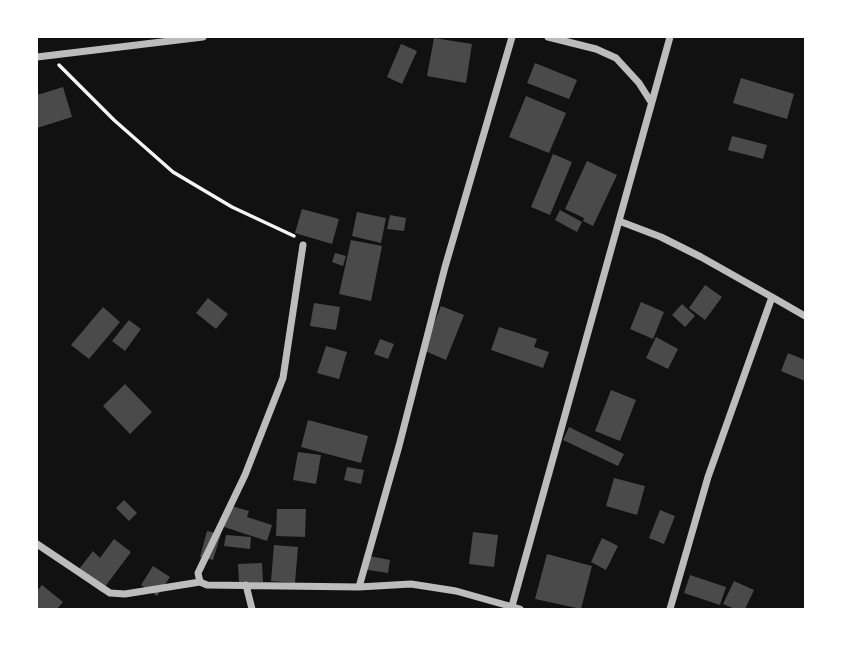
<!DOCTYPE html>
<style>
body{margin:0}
#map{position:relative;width:842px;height:646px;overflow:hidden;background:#111;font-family:"PT Sans Narrow",sans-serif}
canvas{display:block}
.frame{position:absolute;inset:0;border:38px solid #fff;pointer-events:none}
</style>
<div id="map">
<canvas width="842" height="646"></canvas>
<div class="frame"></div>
</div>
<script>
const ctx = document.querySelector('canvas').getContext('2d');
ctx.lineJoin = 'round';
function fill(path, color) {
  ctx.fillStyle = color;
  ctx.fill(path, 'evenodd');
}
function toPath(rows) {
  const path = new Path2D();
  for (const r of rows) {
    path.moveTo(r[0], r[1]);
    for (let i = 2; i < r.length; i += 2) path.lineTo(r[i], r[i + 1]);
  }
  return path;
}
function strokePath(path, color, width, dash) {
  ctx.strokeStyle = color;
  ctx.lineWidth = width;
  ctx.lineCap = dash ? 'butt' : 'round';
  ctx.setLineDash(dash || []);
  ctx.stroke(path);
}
fill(toPath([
 [434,38,472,44,466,83,427,76],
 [401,44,417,51,402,84,387,77],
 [535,63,577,80,569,99,527,83],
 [741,78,794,94,787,119,733,103],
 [63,87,72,117,37,128,37,95],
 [526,96,566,113,549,153,509,137],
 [732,136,767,145,763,159,728,150],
 [553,154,572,162,550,215,531,207],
 [587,161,617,175,593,226,583,221,584,218,565,209],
 [302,209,339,219,332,244,295,233],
 [560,210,582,222,577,232,555,220],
 [357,212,386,218,381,243,352,236],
 [390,215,406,218,404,231,387,229],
 [351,240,382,246,371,301,339,294],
 [335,253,346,256,343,266,332,262],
 [705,285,722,297,705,320,689,308],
 [208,298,228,314,216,329,196,313],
 [641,302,664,312,653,339,630,329],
 [314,303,340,307,336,330,310,326],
 [682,304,695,316,685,327,672,315],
 [441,306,464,315,446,360,423,350],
 [103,307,120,322,89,359,71,345],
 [129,320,141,329,125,351,112,341],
 [499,327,537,339,534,347,549,352,543,368,491,350],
 [656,337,678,349,668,369,646,358],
 [380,339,394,344,388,359,374,354],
 [326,346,347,352,339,379,317,373],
 [788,353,805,360,805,381,781,371],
 [125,384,152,412,130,434,103,406],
 [611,390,636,400,620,441,595,431],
 [308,420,368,436,361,463,301,447],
 [569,427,624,454,618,466,563,440],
 [298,452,321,455,316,484,293,480],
 [347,467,364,470,361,484,344,480],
 [614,478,645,486,637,515,606,506],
 [124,500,137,513,129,521,116,508],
 [228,505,249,511,247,517,272,525,267,541,221,526],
 [277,509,306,509,305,537,276,536],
 [660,510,675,516,664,544,649,538],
 [207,531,221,534,213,560,200,557],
 [473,532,498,535,494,567,469,564],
 [226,535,251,537,250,549,224,546],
 [602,538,618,546,606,570,591,562],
 [114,539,131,552,101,592,76,573,93,551,100,558],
 [274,545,298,547,295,583,271,581],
 [547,554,592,566,581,609,535,599],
 [364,555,390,560,388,573,362,569],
 [262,563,263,582,239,583,238,564],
 [153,566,170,577,157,596,141,585],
 [690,575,726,587,720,605,684,593],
 [734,581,754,590,745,609,735,609,723,604],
 [42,585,63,602,57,609,37,609,37,591]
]), '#4a4a4a');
strokePath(toPath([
 [59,65,114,120,173,172,232,207,294,236]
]), '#f5f5f5', 3.5);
strokePath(toPath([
 [548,37,596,49,616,58,639,83,651,102],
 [37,57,203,37],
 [619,221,661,237,701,257,772,297,708,477,670,609],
 [303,245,283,378,245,475,198,573,200,582,207,585,359,587,411,584,456,591,520,609],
 [772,297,805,316],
 [37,544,110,593,125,594,200,582],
 [246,585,252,609],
 [359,587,399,446,445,267,512,37],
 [512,606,670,37]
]), '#bcbcbc', 7);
</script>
